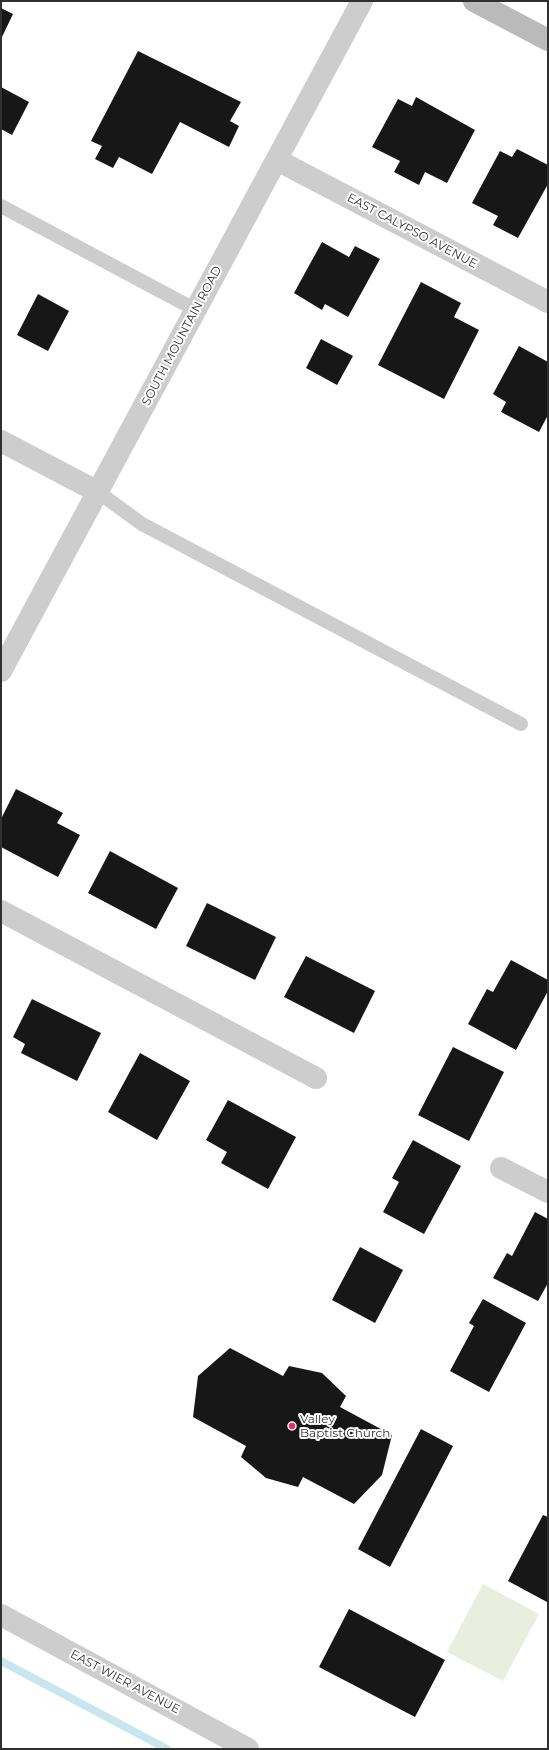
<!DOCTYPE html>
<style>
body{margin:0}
#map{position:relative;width:549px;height:1750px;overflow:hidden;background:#fff;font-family:Montserrat,sans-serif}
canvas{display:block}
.frame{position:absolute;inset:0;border:2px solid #303030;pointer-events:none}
</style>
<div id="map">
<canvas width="549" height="1750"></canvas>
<div class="frame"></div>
</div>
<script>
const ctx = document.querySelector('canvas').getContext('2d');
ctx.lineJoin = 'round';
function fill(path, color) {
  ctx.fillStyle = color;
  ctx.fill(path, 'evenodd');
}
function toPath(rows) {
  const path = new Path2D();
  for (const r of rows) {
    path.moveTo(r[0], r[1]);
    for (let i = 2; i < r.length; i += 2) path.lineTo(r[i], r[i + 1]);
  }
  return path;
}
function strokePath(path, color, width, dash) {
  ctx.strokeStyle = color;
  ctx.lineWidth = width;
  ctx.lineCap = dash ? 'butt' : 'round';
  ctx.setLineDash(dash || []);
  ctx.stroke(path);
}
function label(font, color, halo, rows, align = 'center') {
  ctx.font = font + ' Montserrat,sans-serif';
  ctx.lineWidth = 4;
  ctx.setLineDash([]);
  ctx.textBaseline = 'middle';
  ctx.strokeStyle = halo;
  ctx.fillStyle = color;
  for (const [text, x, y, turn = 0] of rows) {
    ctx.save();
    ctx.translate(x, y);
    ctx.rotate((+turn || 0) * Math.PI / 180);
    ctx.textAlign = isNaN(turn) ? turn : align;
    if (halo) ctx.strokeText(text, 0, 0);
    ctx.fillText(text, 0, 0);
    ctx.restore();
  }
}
fill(toPath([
 [483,1584,539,1614,503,1681,447,1652]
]), '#e9eede');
strokePath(toPath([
 [1,1661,167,1749]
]), '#c9e6ee', 8);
fill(toPath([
 [1,8,13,14,1,39],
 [138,51,241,102,230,121,239,126,229,147,180,122,152,174,119,157,113,168,95,159,102,146,91,141],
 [1,87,29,102,12,135,1,129],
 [416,97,475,130,447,183,425,172,419,185,394,172,400,161,372,147,398,99,412,106],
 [517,149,548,165,548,184,518,238,493,225,498,216,472,203,500,151,512,157],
 [322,242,349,257,355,246,380,259,348,317,325,304,322,310,294,293],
 [421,282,461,303,454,317,479,330,444,399,378,365],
 [38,294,69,311,48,351,17,335],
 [321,339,353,356,337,385,306,368],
 [519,346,548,362,548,415,539,432,501,412,506,402,493,394],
 [16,789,63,813,57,823,80,835,58,877,1,847,1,819],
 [110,851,178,888,156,929,88,893],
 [207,903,276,937,255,980,186,946],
 [306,956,375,991,354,1033,284,997],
 [511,960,548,980,548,991,516,1050,468,1024,487,989,493,992],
 [32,999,101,1033,77,1081,21,1053,25,1044,13,1037],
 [453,1047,504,1072,469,1141,418,1115],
 [140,1053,190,1081,157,1140,108,1112],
 [228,1100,296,1137,268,1189,221,1163,227,1152,206,1140],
 [413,1140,461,1166,424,1234,383,1212,399,1182,392,1178],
 [535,1212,548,1219,548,1283,538,1301,493,1278,507,1253,512,1256],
 [360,1247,403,1270,375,1323,332,1300],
 [483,1299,526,1323,489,1392,450,1371,474,1326,469,1323],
 [230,1348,283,1376,289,1366,322,1373,346,1396,340,1407,392,1435,382,1475,354,1504,303,1477,298,1487,266,1478,241,1457,246,1446,193,1417,198,1376],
 [421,1429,453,1446,390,1567,358,1549],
 [543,1515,548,1517,547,1602,508,1581],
 [349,1609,445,1660,415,1717,319,1667]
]), '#171717');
strokePath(toPath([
 [1,206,196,310],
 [98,492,142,524,521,724]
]), '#cdcdcd', 14);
strokePath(toPath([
 [277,160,548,302],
 [1,441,98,492],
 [1,671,362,1],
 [1,911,316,1078],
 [501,1168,548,1192],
 [1,1615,248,1749]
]), '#cdcdcd', 22);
strokePath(toPath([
 [474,1,548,40]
]), '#bababa', 22);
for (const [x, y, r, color] of [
 [292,1426,4,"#ef2a59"]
]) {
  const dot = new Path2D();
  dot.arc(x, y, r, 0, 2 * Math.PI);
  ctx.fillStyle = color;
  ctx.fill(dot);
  strokePath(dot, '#fff', 1.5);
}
label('12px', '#303030', '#fff', [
 ["EAST CALYPSO AVENUE",412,231,28],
 ["SOUTH MOUNTAIN ROAD",182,336,-62],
 ["EAST WIER AVENUE",125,1682,28]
]);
label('12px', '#303030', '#fff', [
 ["Valley",300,1419],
 ["Baptist Church",300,1433]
], 'left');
</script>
